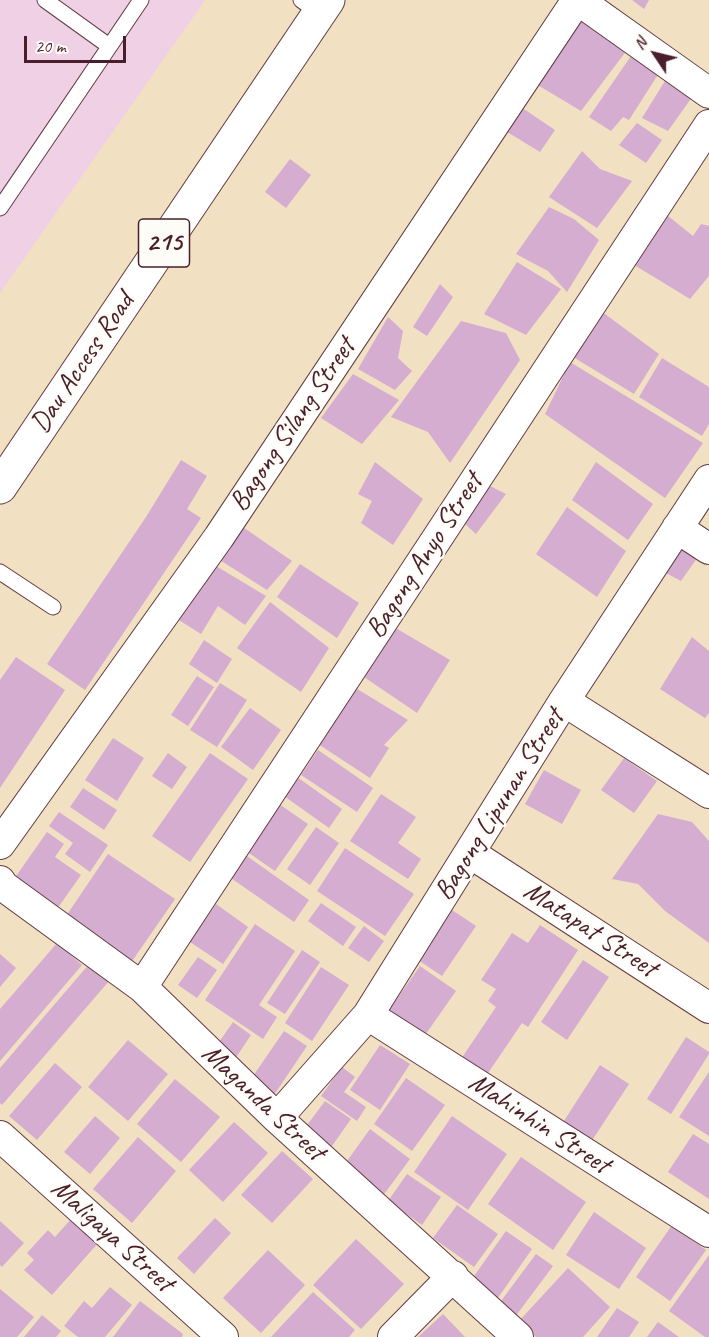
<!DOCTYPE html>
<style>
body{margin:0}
#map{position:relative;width:709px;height:1337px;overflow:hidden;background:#f2e0c2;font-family:Caveat,sans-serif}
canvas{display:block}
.north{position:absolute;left:625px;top:24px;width:60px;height:60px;-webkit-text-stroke:4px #fdfcf7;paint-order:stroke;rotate:305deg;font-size:16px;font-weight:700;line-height:24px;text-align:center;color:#4a1f2b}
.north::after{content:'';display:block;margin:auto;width:21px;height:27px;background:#4a1f2b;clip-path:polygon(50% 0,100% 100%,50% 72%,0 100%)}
.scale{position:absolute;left:24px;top:36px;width:102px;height:27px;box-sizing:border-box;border:3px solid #4a1f2b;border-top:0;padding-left:8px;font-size:18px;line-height:21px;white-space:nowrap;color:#4a1f2b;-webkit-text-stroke:4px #fdfcf7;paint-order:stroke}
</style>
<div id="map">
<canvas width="709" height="1337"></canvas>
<div class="north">N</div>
<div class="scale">20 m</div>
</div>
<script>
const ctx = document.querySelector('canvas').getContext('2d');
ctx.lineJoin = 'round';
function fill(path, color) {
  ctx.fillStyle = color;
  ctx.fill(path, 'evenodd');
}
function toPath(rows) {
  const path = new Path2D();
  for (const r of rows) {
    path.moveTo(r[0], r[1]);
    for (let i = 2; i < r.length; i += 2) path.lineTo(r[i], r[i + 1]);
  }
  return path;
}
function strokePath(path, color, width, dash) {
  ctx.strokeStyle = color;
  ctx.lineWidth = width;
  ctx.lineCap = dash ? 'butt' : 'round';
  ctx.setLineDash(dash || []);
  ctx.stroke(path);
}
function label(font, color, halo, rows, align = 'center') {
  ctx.font = font + ' Caveat,sans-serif';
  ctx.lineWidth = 5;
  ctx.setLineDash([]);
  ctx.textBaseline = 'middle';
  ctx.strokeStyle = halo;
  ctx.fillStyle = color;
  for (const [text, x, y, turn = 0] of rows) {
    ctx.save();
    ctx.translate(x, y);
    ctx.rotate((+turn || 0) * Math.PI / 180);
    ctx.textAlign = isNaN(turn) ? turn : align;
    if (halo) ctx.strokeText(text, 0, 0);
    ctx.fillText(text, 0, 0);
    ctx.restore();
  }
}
fill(toPath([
 [0,0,205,0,0,293]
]), '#f0d0e5');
fill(toPath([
 [632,0,649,0,644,9],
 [572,16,627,50,581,111,531,81],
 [631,56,659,73,629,120,623,117,611,131,589,117],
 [668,76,695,93,668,131,642,118],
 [515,103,555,130,540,152,499,127],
 [637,123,662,140,646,163,619,145],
 [582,151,600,169,632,181,597,228,549,197],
 [290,159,311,175,286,208,265,192],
 [549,207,574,219,599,240,567,292,548,271,516,254],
 [663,212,693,236,701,224,709,226,709,276,690,299,631,263],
 [517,262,561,289,526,335,484,314],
 [440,284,453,297,427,336,413,327],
 [601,311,659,354,634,394,573,357],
 [388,317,403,331,398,358,412,371,395,390,358,369],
 [461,321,506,333,520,360,450,463,428,432,391,417],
 [662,358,709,387,709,424,702,436,639,397],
 [570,362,703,443,665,498,545,414],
 [353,374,399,400,362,444,321,418],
 [181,460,207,476,187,509,201,518,85,690,47,664,146,517],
 [375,462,423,499,393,545,361,523,372,501,358,494],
 [596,462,653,504,628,540,572,500],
 [486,484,506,494,476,534,463,522],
 [567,507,626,551,597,597,536,554],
 [237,523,292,561,267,590,215,557],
 [678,540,700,554,681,581,662,571],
 [211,563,266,596,245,625,218,606,201,634,174,617],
 [300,564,359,603,337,638,277,597],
 [270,602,329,648,301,692,237,648],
 [394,627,450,660,417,713,364,677],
 [692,637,709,651,709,713,705,718,660,689],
 [204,640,232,659,217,683,189,664],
 [16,657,65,690,0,788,0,680],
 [197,676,214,687,188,726,171,715],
 [220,683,247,700,217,747,190,730],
 [354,687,408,720,384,745,389,748,370,778,318,744],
 [250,708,281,730,253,770,221,747],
 [113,738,144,758,117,801,85,780],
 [318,750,373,788,357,812,301,775],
 [168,753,187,767,172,789,152,776],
 [210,753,248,779,190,862,152,836],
 [624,758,657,781,634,813,601,790],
 [544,770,581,790,562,824,525,804],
 [297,777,342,809,329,828,284,796],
 [83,788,117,810,104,830,70,807],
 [381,794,416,817,398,843,421,859,408,879,350,841],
 [279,804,308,824,275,871,246,851],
 [59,812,108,845,90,872,65,854,73,843,49,826],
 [658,814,692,822,709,841,709,943,665,911,638,884,612,879],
 [316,827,339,843,310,885,287,869],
 [47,832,64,844,55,857,81,875,57,909,14,879],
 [345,848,414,894,385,936,317,891],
 [108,854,175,899,128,967,62,922],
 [244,854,309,900,294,922,228,876],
 [321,903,356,927,343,946,308,921],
 [216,904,248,927,223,964,190,942],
 [449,908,476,926,442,976,415,958],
 [255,924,295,951,259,1005,277,1017,263,1039,205,1000],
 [540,925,578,950,528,1027,522,1023,484,1079,459,1062,496,1007,488,1001,496,989,481,980,512,933,528,943],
 [364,926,384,941,369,962,348,948],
 [57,943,82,965,0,1061,0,1009],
 [302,950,320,962,285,1014,267,1003],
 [0,954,16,968,0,987],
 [198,957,217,970,197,998,178,985],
 [583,960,609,977,567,1040,541,1022],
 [90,963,110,980,2,1105,0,1103,0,1068],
 [420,966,456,991,423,1038,387,1013],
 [321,967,349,985,312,1041,285,1023],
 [233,1022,251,1035,231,1065,212,1052],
 [284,1031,307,1046,274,1095,251,1079],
 [686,1037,709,1052,709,1054,671,1114,647,1099],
 [128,1040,168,1074,128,1121,88,1087],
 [380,1045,410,1064,380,1110,350,1090],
 [55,1063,82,1087,37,1140,9,1116],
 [600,1065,629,1084,591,1142,562,1124],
 [342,1067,355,1077,344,1092,366,1107,357,1121,321,1096],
 [709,1072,709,1136,679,1117],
 [406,1078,445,1105,412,1151,374,1124],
 [175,1079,220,1117,181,1162,137,1124],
 [325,1101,351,1119,325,1156,299,1136],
 [95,1116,120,1138,90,1174,64,1152],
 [452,1116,507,1154,468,1210,414,1172],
 [234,1122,268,1153,223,1202,189,1170],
 [370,1129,410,1159,382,1197,342,1168],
 [693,1134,709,1144,709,1199,668,1172],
 [138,1137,176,1171,132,1223,93,1189],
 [282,1151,313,1179,272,1223,241,1195],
 [521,1157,586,1202,553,1250,488,1204],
 [407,1174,441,1197,422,1225,388,1201],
 [457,1205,498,1234,474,1267,433,1238],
 [594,1212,646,1248,619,1289,566,1255],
 [72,1218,99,1242,52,1295,24,1270,34,1260,27,1253,48,1230,55,1237],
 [215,1218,231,1233,194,1274,177,1258],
 [0,1221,24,1243,2,1267,0,1265],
 [672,1225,706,1250,670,1301,636,1277],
 [506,1231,532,1249,493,1305,467,1286],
 [356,1239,404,1284,361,1329,313,1285],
 [268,1250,305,1285,261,1333,223,1298],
 [536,1254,553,1266,512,1321,495,1309],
 [709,1255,709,1337,705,1337,669,1311],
 [568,1268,610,1307,583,1337,536,1337,519,1321],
 [110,1287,132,1305,105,1337,78,1337,64,1326,84,1301,92,1308],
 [0,1289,34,1317,17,1337,0,1337],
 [313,1292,355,1330,349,1337,271,1337],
 [140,1301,183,1334,182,1337,113,1337],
 [617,1308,639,1322,629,1337,597,1337],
 [443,1314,465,1337,418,1337],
 [42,1315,61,1331,56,1337,24,1337],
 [658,1322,679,1337,647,1337]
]), '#d4add1');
const service = toPath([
 [45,0,109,46],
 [301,0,319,13],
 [0,208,141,0],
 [0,572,53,607]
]);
const minor = toPath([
 [578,0,709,93],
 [677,528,709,549],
 [564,701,709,793],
 [0,844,219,537,577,0],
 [470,853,709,1008],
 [0,881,3,886,142,987,277,1118,518,1337],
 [142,987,709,125],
 [368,1015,709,1232],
 [277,1118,368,1015,564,701,709,480],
 [0,1136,223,1337],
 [393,1337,453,1276]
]);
const primary = toPath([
 [0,487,328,0]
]);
strokePath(service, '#633c42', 17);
strokePath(minor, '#633c42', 32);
strokePath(primary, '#633c42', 35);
strokePath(service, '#fff', 15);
strokePath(minor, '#fff', 30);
strokePath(primary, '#fff', 33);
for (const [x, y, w] of [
 [164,243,51]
]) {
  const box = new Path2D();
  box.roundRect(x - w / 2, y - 24, w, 48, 4.5);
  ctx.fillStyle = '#fdfcf7';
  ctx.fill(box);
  strokePath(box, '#4a1f2b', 1.5);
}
label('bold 27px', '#4a1f2b', null, [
 ["215",164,243]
]);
label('28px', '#4a1f2b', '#fdfcf7', [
 ["Dau Access Road",83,363,-56],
 ["Bagong Silang Street",293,425,-56],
 ["Bagong Anyo Street",425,556,-57],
 ["Bagong Lipunan Street",500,805,-58],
 ["Matapat Street",590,930,33],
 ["Maganda Street",263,1103,43],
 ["Mahinhin Street",539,1124,33],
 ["Maligaya Street",112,1236,42]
]);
</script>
